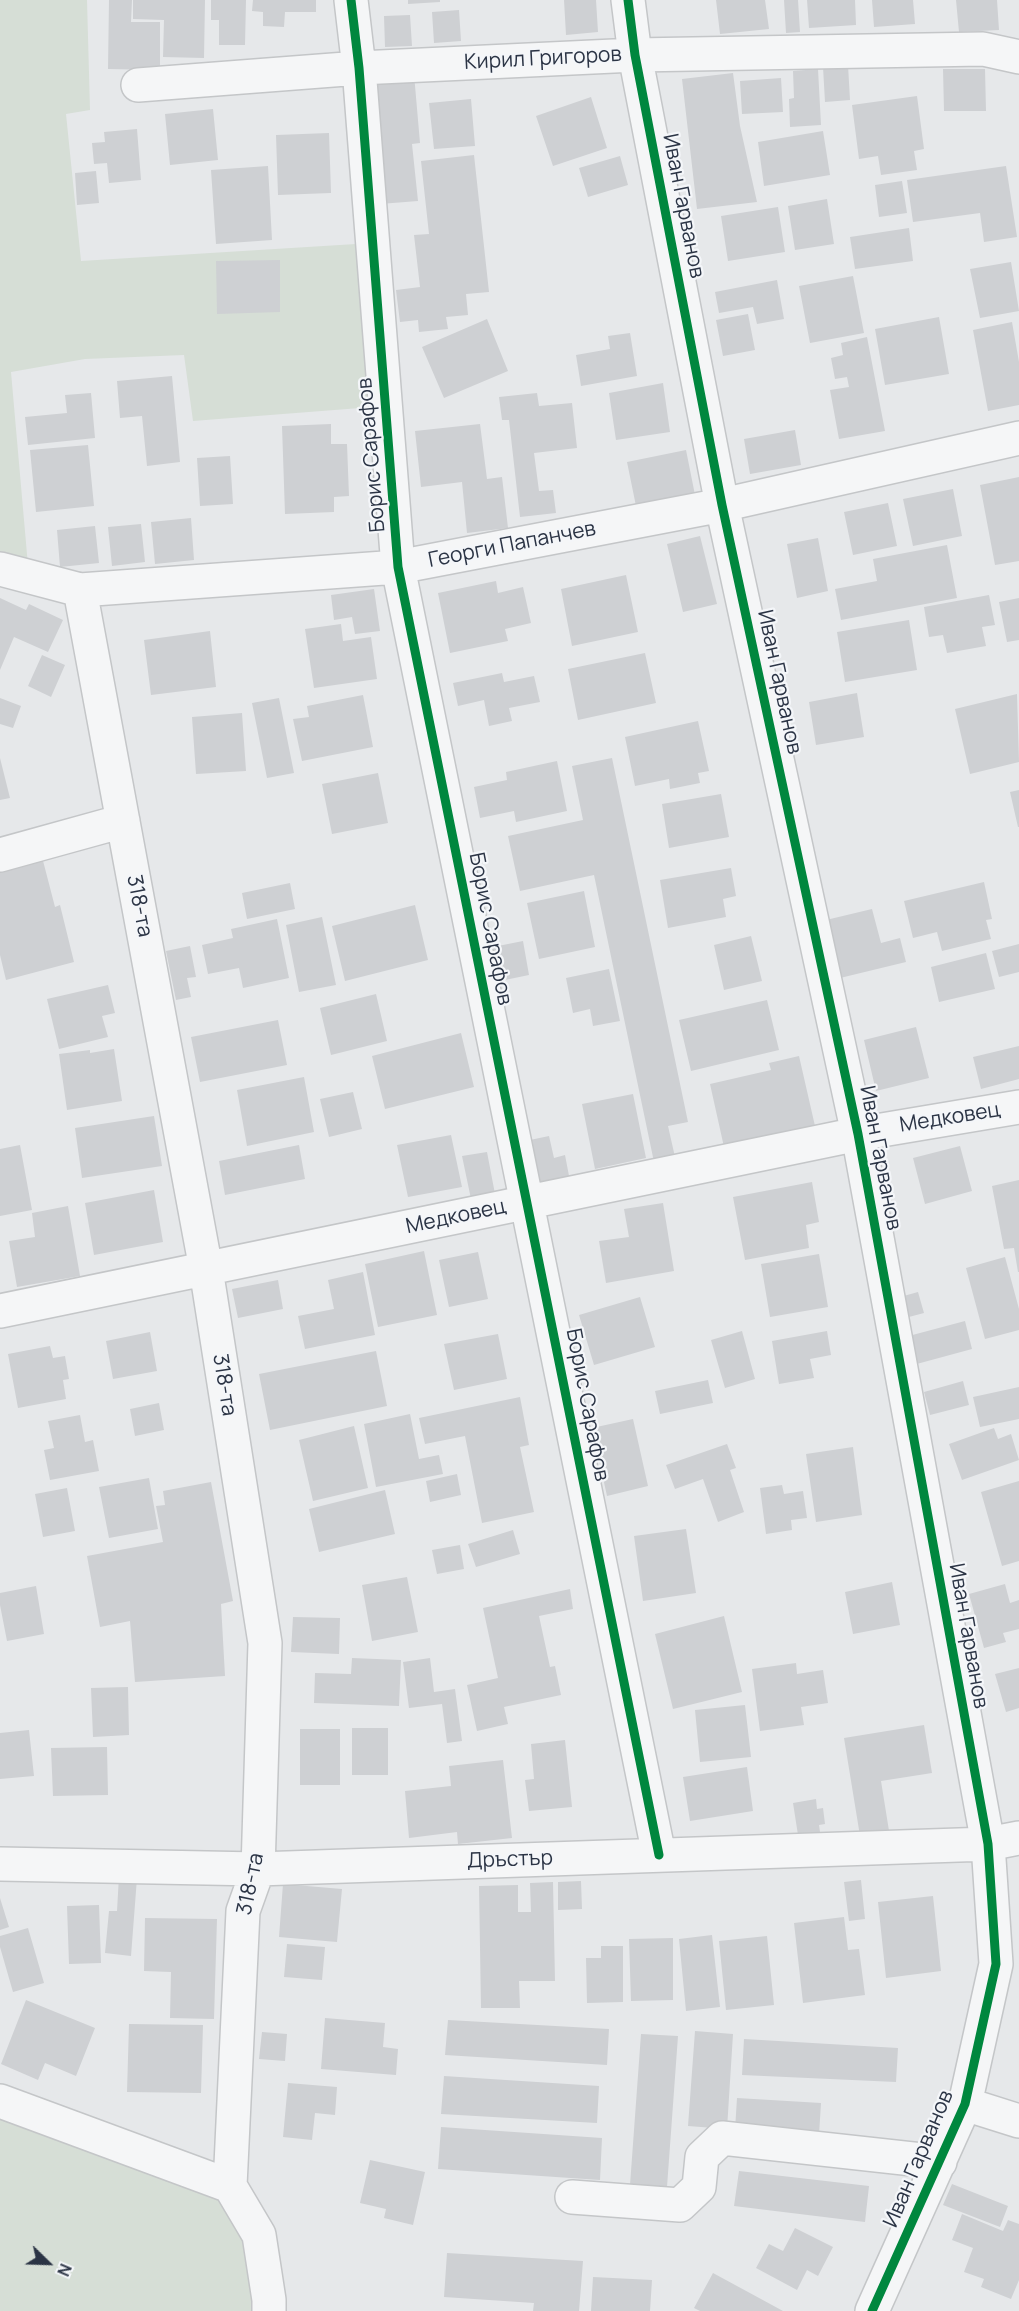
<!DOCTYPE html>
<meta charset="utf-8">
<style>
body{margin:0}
#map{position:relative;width:1019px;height:2311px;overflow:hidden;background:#e6e8ea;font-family:Manrope,sans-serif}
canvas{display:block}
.north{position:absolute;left:18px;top:2233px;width:60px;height:60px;-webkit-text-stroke:4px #f4f6f9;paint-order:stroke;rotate:113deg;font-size:16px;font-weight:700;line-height:24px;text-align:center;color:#2b3445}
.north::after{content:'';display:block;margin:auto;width:21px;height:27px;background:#2b3445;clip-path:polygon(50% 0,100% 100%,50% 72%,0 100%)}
</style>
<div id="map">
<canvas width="1019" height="2311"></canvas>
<div class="north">N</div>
</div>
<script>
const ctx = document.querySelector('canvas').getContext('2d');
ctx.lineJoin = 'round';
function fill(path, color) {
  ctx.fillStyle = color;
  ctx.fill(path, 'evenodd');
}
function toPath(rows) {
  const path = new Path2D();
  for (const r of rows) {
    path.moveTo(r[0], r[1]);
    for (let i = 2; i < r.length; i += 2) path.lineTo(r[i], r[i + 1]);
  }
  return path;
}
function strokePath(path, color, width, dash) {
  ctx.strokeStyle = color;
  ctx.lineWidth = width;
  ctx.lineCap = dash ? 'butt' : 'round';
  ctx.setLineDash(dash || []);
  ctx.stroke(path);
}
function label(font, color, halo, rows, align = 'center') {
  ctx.font = font + ' Manrope,sans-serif';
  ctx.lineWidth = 4.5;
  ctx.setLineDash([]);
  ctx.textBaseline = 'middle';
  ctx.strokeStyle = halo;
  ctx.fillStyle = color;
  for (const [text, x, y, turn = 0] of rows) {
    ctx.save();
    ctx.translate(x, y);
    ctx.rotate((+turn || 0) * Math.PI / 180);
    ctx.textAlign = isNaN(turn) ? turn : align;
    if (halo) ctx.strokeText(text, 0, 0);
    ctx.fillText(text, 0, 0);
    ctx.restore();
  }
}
fill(toPath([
 [0,0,87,0,90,110,66,114,81,261,372,243,386,406,193,421,184,355,85,359,11,372,29,577,0,569],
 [0,2101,230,2186,269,2311,0,2311]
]), '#d6ded6');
fill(toPath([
 [109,0,132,0,131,22,160,22,160,70,108,69],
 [133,0,205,0,204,58,163,57,164,20,133,19],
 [211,0,246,0,245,45,219,45,219,20,211,20],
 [253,0,316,0,316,12,285,12,284,27,263,26,263,12,252,11],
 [408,0,440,0,440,2,408,4],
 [564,0,596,0,598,32,566,35],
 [716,0,765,0,769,29,720,34],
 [784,0,798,0,800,32,786,33],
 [807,0,855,0,856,25,809,28],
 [872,0,913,0,915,24,874,27],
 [956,0,997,0,999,30,959,32],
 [459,10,461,41,434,43,432,12],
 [410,15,412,46,385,47,384,16],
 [848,65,850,100,825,102,823,67],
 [818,69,821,125,790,127,789,99,794,98,793,71],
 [943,69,985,69,986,111,944,111],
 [733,73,740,126,757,202,697,209,682,79],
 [414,74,420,143,412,144,418,201,380,204,373,79],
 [781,78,783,112,742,114,740,81],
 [917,96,924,149,914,151,917,170,881,175,878,156,859,159,852,105],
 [591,97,607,148,553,166,536,116],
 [471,99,475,146,434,149,429,103],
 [213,109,218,160,170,165,165,114],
 [137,129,141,180,109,183,107,163,94,164,92,143,105,142,104,132],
 [823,131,830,175,764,186,758,142],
 [329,133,331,193,278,195,276,135],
 [474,155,489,292,466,294,468,315,446,317,448,329,419,332,418,320,400,322,396,290,420,287,414,235,429,234,421,161],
 [620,156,628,185,588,197,579,168],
 [268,166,272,240,216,244,211,170],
 [1006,166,1017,237,984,242,980,213,913,222,907,180],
 [96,171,99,203,77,205,75,173],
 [902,181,907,213,879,217,875,185],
 [827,199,834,244,795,250,788,206],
 [778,207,785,252,728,261,721,216],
 [909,228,913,261,855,269,850,237],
 [280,260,280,312,217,314,216,261],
 [1011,262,1019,311,980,318,970,269],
 [853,276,864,333,810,343,799,286],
 [777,280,784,319,757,324,753,307,719,313,715,292],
 [748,314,755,350,723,356,716,320],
 [939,317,949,374,885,385,875,329],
 [487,319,508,371,444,398,422,347],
 [1012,322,1019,362,1019,405,988,411,973,330],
 [630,333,637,376,581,386,576,355,610,349,608,336],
 [867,337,885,431,839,439,830,390,849,387,847,377,835,379,831,358,843,355,841,343],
 [172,376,180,462,147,466,142,416,120,418,117,381],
 [663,383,670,432,616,440,609,393],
 [91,393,95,438,28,445,25,417,67,413,65,395],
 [537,393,539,406,572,403,577,448,534,453,539,491,553,490,556,513,520,517,509,420,502,420,499,397],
 [331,424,331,444,347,444,349,496,334,497,334,512,285,514,282,426],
 [480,424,487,479,502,477,508,528,467,533,462,482,421,487,415,431],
 [795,430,801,465,750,474,744,439],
 [88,445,94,506,36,512,30,450],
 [686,450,695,495,636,506,627,462],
 [230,456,233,504,200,506,197,458],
 [1019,477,1019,561,995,565,980,485],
 [953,489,962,536,913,546,903,499],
 [888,503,897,546,853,555,844,512],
 [191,518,194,560,155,564,151,522],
 [141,524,145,562,112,566,108,527],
 [95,526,99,563,60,567,57,530],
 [700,536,717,604,683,612,667,544],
 [818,538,828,591,797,598,787,544],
 [947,545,957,598,841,620,835,589,877,581,873,559],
 [626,575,638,632,572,646,561,589],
 [496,581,498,593,523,587,531,623,505,629,508,641,450,653,438,593],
 [374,589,380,631,355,634,352,617,334,620,331,595],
 [989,595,995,625,982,627,986,646,947,653,943,635,929,637,924,607],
 [0,598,26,610,29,604,63,620,48,652,14,637,0,670],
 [1019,598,1019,640,1007,642,999,602],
 [909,620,917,670,845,682,837,632],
 [341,624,343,641,371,637,377,679,314,688,305,629],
 [210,631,216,687,151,695,144,640],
 [645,653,656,703,578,720,568,669],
 [42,655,65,665,51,697,28,686],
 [502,673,504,682,534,676,540,702,509,708,512,721,489,726,484,700,458,706,453,683],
 [857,693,864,737,816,745,809,702],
 [1017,694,1019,762,970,774,955,709],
 [363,695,373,747,302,761,293,719,309,717,307,706],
 [0,698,21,706,13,728,0,724],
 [279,698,294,773,267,778,252,703],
 [242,713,246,771,196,774,192,717],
 [698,721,709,771,698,773,700,783,670,789,669,779,635,786,625,737],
 [0,758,10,798,0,800],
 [612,758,688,1122,668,1126,675,1157,654,1162,594,875,520,891,508,836,583,820,572,766],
 [557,761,567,811,516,822,514,811,480,818,474,787,507,780,506,772],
 [378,773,388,823,332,834,322,784],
 [1019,790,1019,827,1018,827,1010,792],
 [721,794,729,837,669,848,662,804],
 [41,853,55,907,60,905,74,962,6,980,0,955,0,863],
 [731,868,736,896,723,899,726,917,668,928,660,880],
 [984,882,992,919,986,920,991,939,942,951,937,932,913,938,904,901],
 [290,883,295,909,247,919,242,893],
 [584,891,595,947,539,959,527,903],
 [415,905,428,960,345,981,332,926],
 [872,909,881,943,900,938,906,962,840,978,826,920],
 [322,917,336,985,299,992,286,925],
 [277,919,289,978,243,988,239,968,208,974,202,945,233,938,231,929],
 [751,936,762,981,724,990,714,945],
 [523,941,529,975,500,981,493,947],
 [1019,944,1019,972,999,977,992,951],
 [190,946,196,977,187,978,191,997,176,1000,166,951],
 [986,953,995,989,939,1002,931,967],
 [609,969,620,1021,593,1026,590,1009,573,1013,566,978],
 [108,985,115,1013,102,1016,108,1037,59,1049,47,999],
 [376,994,387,1041,331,1055,320,1008],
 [767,1000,779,1050,691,1071,679,1020],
 [278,1020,287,1065,200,1082,191,1037],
 [916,1027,929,1078,876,1091,864,1040],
 [461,1033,474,1087,385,1109,372,1056],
 [1019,1046,1019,1079,981,1089,973,1057],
 [114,1049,122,1101,67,1110,59,1054,90,1050,90,1053],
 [799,1056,815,1126,724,1147,710,1084,771,1070,769,1063],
 [304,1077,314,1132,247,1146,237,1090],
 [353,1092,362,1129,329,1137,320,1099],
 [633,1094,646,1158,595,1169,582,1104],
 [154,1116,162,1166,82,1178,75,1128],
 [451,1135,462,1187,408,1197,397,1145],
 [549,1136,554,1158,565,1155,570,1181,540,1187,530,1140],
 [20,1145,32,1210,0,1216,0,1149],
 [299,1145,305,1179,225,1195,219,1161],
 [960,1146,972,1191,925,1204,913,1158],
 [487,1152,495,1194,471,1199,462,1156],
 [1019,1180,1019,1272,1018,1272,1014,1248,1004,1249,992,1186],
 [812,1182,819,1222,806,1225,809,1248,745,1260,733,1197],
 [154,1190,163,1242,94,1255,85,1203],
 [663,1203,674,1271,606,1283,599,1241,629,1237,624,1209],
 [68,1206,80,1276,17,1287,9,1241,35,1237,32,1213],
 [424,1251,437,1315,378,1327,365,1264],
 [478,1252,488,1299,449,1307,439,1260],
 [819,1254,828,1307,770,1317,761,1264],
 [1005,1257,1019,1309,1019,1330,985,1339,966,1268],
 [363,1272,375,1335,305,1349,298,1316,334,1309,328,1280],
 [278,1280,283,1309,238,1318,232,1289],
 [918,1292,924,1313,905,1318,900,1297],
 [640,1297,655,1347,594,1365,579,1315],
 [965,1321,972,1349,913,1365,905,1337],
 [742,1331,755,1379,725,1388,711,1340],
 [827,1331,831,1355,810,1359,814,1378,779,1384,772,1341],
 [150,1332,157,1371,113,1379,106,1341],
 [498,1334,507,1379,454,1390,444,1344],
 [50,1346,53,1358,65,1356,69,1379,63,1380,66,1399,18,1408,8,1354],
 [376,1351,387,1406,270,1430,259,1374],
 [708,1380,713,1403,660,1414,655,1391],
 [963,1381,969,1405,930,1415,924,1392],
 [1019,1387,1019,1419,980,1427,973,1397],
 [520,1397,529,1445,520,1447,534,1512,482,1523,465,1436,425,1444,419,1418],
 [159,1403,164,1430,135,1436,130,1409],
 [410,1414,419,1459,439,1455,443,1474,376,1487,364,1424],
 [80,1415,85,1442,93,1440,99,1471,50,1480,44,1450,54,1448,48,1421],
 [633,1419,648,1486,607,1496,592,1428],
 [354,1426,368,1488,313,1501,299,1440],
 [994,1428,998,1439,1011,1434,1019,1460,962,1480,949,1444],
 [727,1444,736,1468,730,1470,744,1512,718,1522,703,1479,675,1489,666,1465],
 [853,1447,862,1515,816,1522,806,1454],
 [457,1474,461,1495,430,1502,426,1481],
 [149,1478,158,1529,109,1538,99,1487],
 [1019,1481,1019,1561,1002,1566,981,1492],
 [211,1482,233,1601,221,1604,225,1676,135,1682,130,1621,100,1627,87,1556,163,1542,156,1506,165,1505,163,1491],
 [782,1485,784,1494,803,1491,807,1518,791,1520,792,1530,766,1534,760,1488],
 [67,1488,75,1531,43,1537,35,1494],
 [385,1490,395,1534,319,1552,309,1509],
 [686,1529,696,1593,643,1601,634,1536],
 [513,1530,520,1554,476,1567,468,1544],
 [460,1545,464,1569,437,1574,432,1550],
 [407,1577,418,1632,372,1641,362,1585],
 [892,1582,900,1625,853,1634,845,1592],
 [1005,1584,1010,1603,1019,1600,1019,1629,1003,1633,1006,1642,984,1648,969,1594],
 [36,1586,44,1634,7,1641,0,1605,0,1593],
 [570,1589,573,1609,539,1616,550,1667,555,1666,561,1695,504,1707,508,1724,477,1731,467,1685,498,1678,483,1608],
 [724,1616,742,1692,673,1709,655,1634],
 [293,1617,340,1618,339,1654,291,1652],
 [352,1658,401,1660,399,1706,314,1703,315,1673,351,1674],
 [430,1658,434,1692,455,1689,462,1741,447,1743,442,1704,409,1708,403,1662],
 [796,1663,797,1674,823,1670,828,1703,801,1707,804,1725,760,1731,752,1669],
 [1019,1668,1019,1708,1006,1712,995,1674],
 [128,1687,129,1735,93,1737,91,1688],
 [745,1705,751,1757,700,1762,695,1710],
 [924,1725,932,1773,881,1781,890,1837,861,1842,844,1738],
 [352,1728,388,1728,388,1775,352,1775],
 [300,1729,340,1729,340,1785,300,1785],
 [29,1730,34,1776,0,1779,0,1733],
 [565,1740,572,1807,529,1811,525,1780,534,1779,531,1744],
 [107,1747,108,1795,53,1796,51,1748],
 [503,1760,512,1838,458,1844,457,1832,409,1838,405,1791,451,1786,449,1766],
 [747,1767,753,1811,690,1821,683,1777],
 [816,1799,817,1809,823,1808,825,1824,819,1825,820,1832,798,1835,793,1803],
 [119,1876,137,1878,131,1956,105,1953,109,1911,117,1911],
 [861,1880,865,1919,849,1921,844,1882],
 [581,1881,582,1909,558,1910,558,1882],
 [553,1882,555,1981,519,1981,520,2008,481,2008,479,1886,518,1885,518,1912,531,1912,530,1883],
 [283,1884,342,1889,337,1942,279,1937],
 [933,1896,941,1971,886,1978,878,1902],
 [0,1898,9,1927,0,1930],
 [99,1905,101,1963,69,1964,67,1906],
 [844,1917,848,1950,859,1949,865,1995,803,2003,794,1923],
 [145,1918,217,1919,214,2019,170,2018,171,1972,144,1971],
 [28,1928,44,1983,13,1992,0,1947,0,1936],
 [712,1935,720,2007,686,2011,679,1939],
 [767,1936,774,2005,726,2010,719,1941],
 [673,1938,673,2000,631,2001,629,1939],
 [287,1944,325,1947,322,1980,284,1977],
 [601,1946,623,1946,623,2002,587,2003,586,1958,601,1958],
 [26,2000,95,2028,76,2076,45,2063,38,2080,1,2064],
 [325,2018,385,2023,383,2047,398,2049,396,2075,321,2069],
 [448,2020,609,2029,607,2065,445,2055],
 [129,2024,203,2025,201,2093,127,2092],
 [695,2031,733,2034,727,2129,688,2126],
 [262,2032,287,2034,285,2061,259,2059],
 [641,2034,678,2036,667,2187,630,2185],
 [744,2039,898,2048,896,2082,742,2075],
 [444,2076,599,2086,597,2123,441,2114],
 [288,2083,337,2087,335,2115,315,2113,312,2140,283,2137],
 [737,2098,821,2103,819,2135,735,2130],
 [441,2127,602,2138,600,2180,438,2169],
 [370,2160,425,2172,413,2225,384,2218,386,2209,360,2203],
 [739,2171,869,2186,865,2222,734,2206],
 [952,2184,1008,2206,1000,2227,943,2205],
 [962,2214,1003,2231,1008,2220,1019,2224,1019,2280,1011,2299,981,2287,984,2279,964,2272,973,2248,952,2240],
 [795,2228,833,2247,818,2276,807,2270,797,2290,756,2268,769,2244,783,2251],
 [447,2253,583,2261,579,2311,533,2311,534,2303,444,2297],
 [713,2273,772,2305,783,2311,700,2311,694,2308],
 [593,2277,652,2280,650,2311,591,2311]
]), '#ced0d3');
const minor = toPath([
 [351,0,359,68,398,567,659,1855],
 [628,0,635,55,722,505,858,1134,988,1844,996,1964,965,2104,872,2311],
 [138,85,359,68,635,55,983,49,1019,57],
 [0,569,80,590,398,567,722,505,1019,438],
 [80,590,206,1269,265,1643,258,1869,243,1911,230,2186],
 [0,855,123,821],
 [0,1311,858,1134,1019,1107],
 [0,1864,258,1869,988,1844,1019,1838],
 [0,2101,230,2186,259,2235,269,2300,269,2311],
 [965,2104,1019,2121],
 [572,2197,680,2205,699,2187,702,2157,722,2138,940,2162]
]);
strokePath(minor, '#c4c6c8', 36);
strokePath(minor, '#f5f6f7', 33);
strokePath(toPath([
 [351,0,359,68,398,567,659,1855],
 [628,0,635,55,722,505,858,1134,988,1844,996,1964,965,2104,872,2311]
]), '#00873e', 9);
label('21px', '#2b3445', '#f4f6f9', [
 ["Кирил Григоров",543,59,-3],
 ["Иван Гарванов",683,206,79],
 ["Борис Сарафов",372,455,-95],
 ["Георги Папанчев",512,545,-11],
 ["Иван Гарванов",779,682,78],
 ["318-та",139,906,79],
 ["Борис Сарафов",490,929,79],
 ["Медковец",950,1118,-9],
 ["Иван Гарванов",880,1158,79],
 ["Медковец",456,1217,-12],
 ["318-та",224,1385,81],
 ["Борис Сарафов",587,1405,79],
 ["Иван Гарванов",968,1636,80],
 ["Дръстър",510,1860,-2],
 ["318-та",251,1884,-78],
 ["Иван Гарванов",919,2159,-67]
]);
</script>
